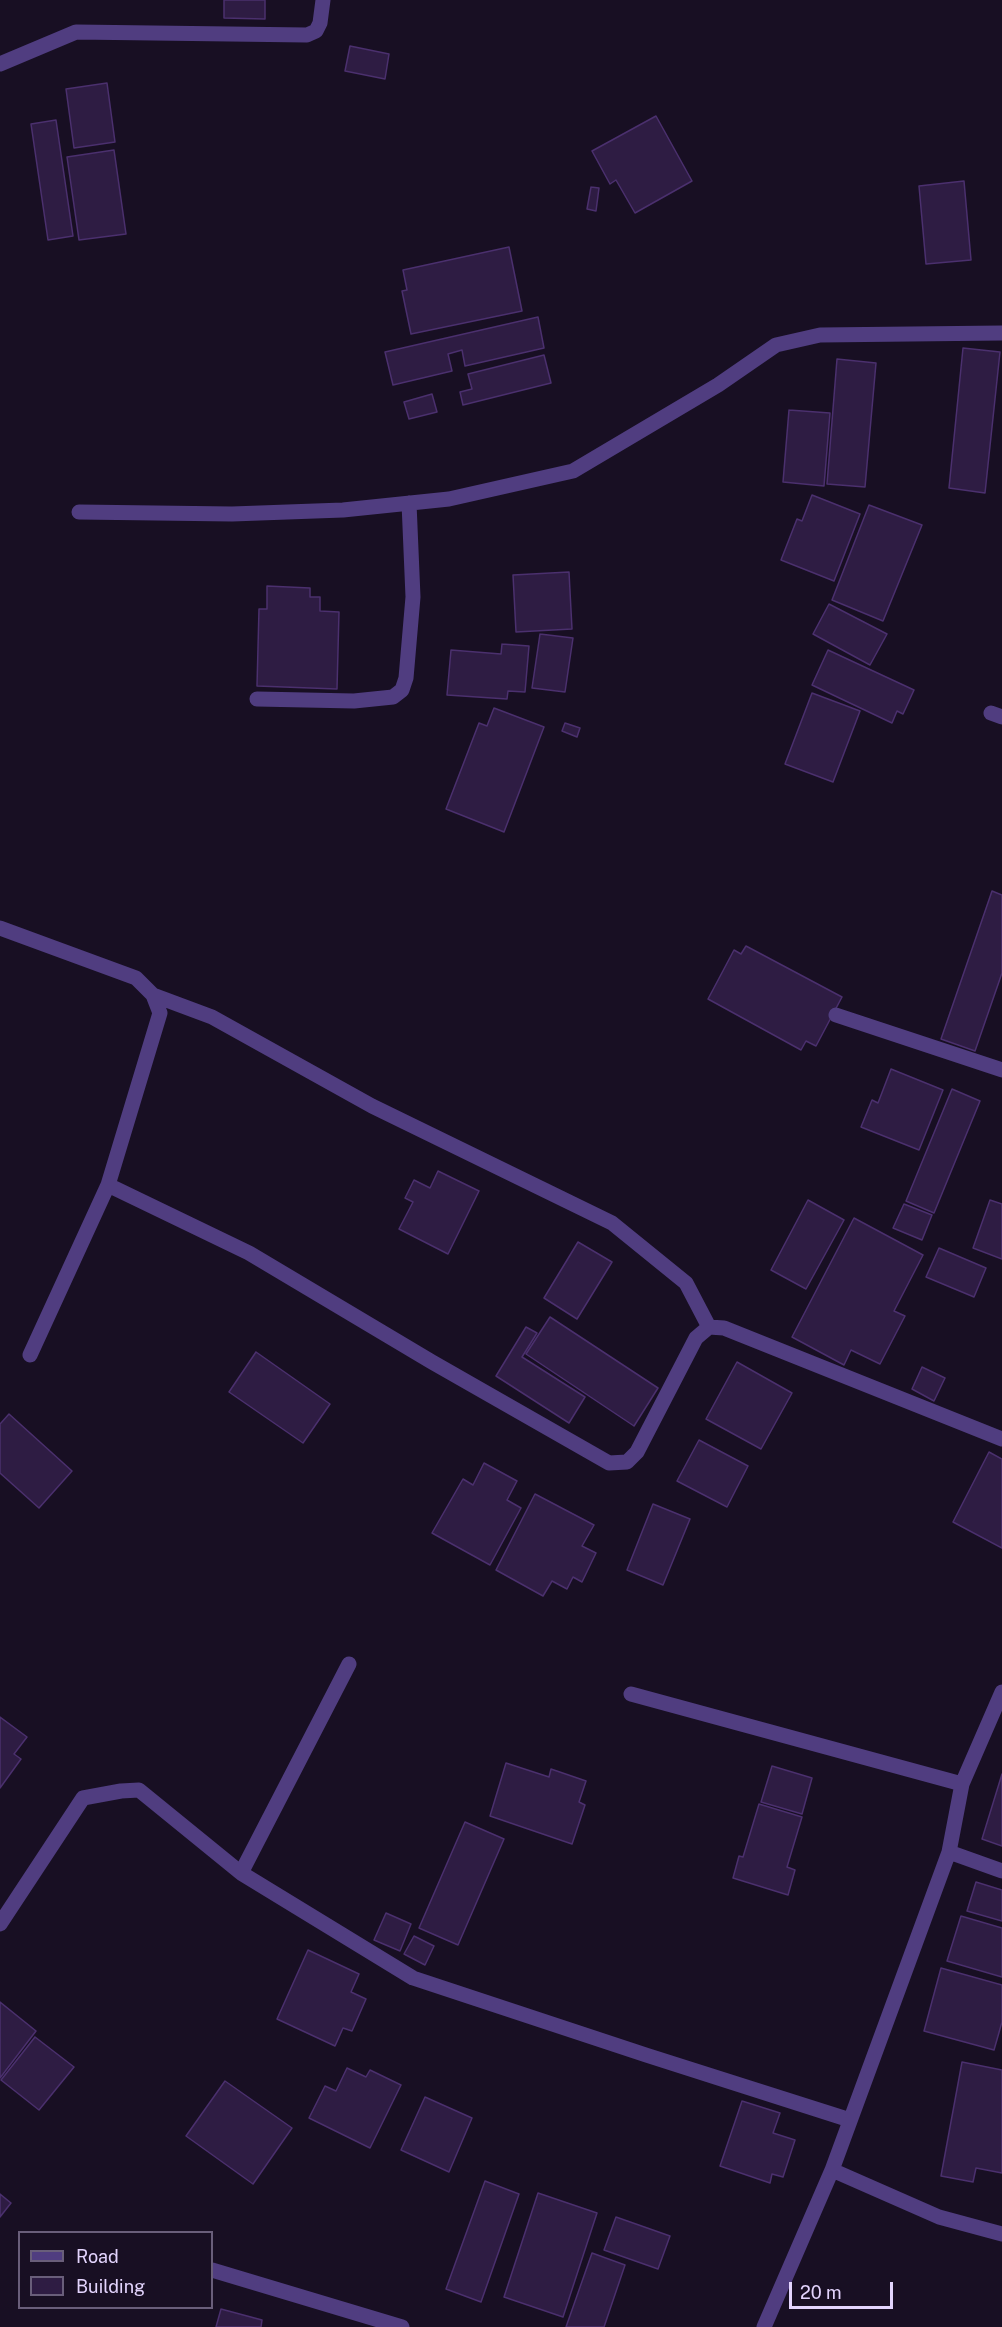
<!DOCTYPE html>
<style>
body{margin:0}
#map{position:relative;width:1002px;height:2327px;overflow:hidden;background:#180f23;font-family:"Public Sans",sans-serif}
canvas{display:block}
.legend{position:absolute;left:18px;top:2231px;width:195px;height:78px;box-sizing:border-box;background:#180f23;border:2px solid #695e7a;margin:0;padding:8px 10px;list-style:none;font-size:18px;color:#e3d4fd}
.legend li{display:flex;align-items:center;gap:12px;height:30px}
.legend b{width:30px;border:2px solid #695e7a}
.scale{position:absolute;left:789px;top:2282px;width:104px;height:27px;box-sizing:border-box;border:3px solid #e3d4fd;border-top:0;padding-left:8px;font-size:18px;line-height:21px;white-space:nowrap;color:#e3d4fd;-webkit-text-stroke:4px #180f23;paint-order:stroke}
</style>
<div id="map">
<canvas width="1002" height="2327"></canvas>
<ul class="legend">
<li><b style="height:8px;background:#503d80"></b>Road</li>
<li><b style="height:16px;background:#2e1c43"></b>Building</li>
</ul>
<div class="scale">20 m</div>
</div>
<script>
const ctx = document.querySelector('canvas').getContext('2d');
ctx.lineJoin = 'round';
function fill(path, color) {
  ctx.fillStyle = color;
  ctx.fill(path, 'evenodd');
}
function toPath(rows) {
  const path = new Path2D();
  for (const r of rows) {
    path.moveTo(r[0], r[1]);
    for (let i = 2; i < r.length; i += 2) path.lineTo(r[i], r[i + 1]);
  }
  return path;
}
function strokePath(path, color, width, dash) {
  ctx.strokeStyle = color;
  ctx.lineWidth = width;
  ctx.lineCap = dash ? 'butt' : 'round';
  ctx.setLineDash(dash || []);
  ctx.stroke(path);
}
const building = toPath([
 [224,0,265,0,265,19,224,18,224,0],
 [350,46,389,54,385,79,345,71,350,46],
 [107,83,115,142,74,148,66,89,107,83],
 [656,116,692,181,635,213,616,180,610,184,592,151,656,116],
 [56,120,73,236,48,240,31,124,56,120],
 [114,150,126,234,79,240,67,157,114,150],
 [964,181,971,260,926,264,919,186,964,181],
 [591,187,599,188,596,211,587,209,591,187],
 [509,247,522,311,411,334,402,291,407,290,403,270,509,247],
 [538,317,544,348,465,366,462,350,448,354,452,371,393,385,385,352,538,317],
 [963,348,1000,352,985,493,949,488,963,348],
 [544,355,551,383,463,405,460,392,472,389,468,374,544,355],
 [837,359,876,363,865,487,827,484,837,359],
 [432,394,437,412,409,419,404,402,432,394],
 [789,410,830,413,824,486,783,482,789,410],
 [812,495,860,514,834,581,781,560,797,519,802,521,812,495],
 [869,505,922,525,883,621,832,600,869,505],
 [569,572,572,629,516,632,513,575,569,572],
 [267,586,310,588,310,597,320,597,320,611,339,612,337,689,257,686,259,609,267,609,267,586],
 [829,604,887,634,870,665,813,634,829,604],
 [540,634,573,638,565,692,532,688,540,634],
 [502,644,529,646,525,692,508,691,507,699,447,695,451,650,501,654,502,644],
 [828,650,914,690,903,714,897,711,892,723,812,685,828,650],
 [812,693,860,711,833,782,785,764,812,693],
 [494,708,544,727,504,832,446,809,479,723,487,726,494,708],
 [565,723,580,728,577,737,562,731,565,723],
 [992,891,1002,895,1002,973,975,1051,941,1039,992,891],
 [746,946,842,997,816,1046,806,1041,801,1050,708,999,734,950,741,954,746,946],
 [891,1069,943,1090,919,1150,861,1127,872,1100,878,1103,891,1069],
 [952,1089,980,1101,934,1213,906,1201,952,1089],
 [438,1171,479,1191,448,1254,399,1229,413,1202,405,1198,414,1180,430,1188,438,1171],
 [808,1200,844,1220,806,1289,771,1270,808,1200],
 [990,1200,1002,1204,1002,1259,973,1248,990,1200],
 [904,1204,932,1215,922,1240,893,1228,904,1204],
 [854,1218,923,1255,894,1311,905,1316,880,1364,851,1350,844,1365,792,1337,854,1218],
 [578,1242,612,1262,577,1319,544,1298,578,1242],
 [939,1248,986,1268,974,1297,926,1277,939,1248],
 [550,1317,658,1388,634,1426,526,1354,550,1317],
 [526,1327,537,1333,522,1357,585,1397,569,1423,496,1376,526,1327],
 [256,1352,330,1404,303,1443,229,1392,256,1352],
 [737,1362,792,1393,761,1449,706,1419,737,1362],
 [922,1367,945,1378,934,1401,912,1389,922,1367],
 [9,1414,72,1471,39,1508,0,1473,0,1424,9,1414],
 [699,1440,748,1466,727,1507,677,1481,699,1440],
 [989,1452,1002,1459,1002,1548,953,1522,989,1452],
 [484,1463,517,1481,507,1500,521,1508,490,1565,432,1533,463,1479,473,1485,484,1463],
 [535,1494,594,1525,582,1546,596,1553,582,1582,573,1577,567,1589,552,1581,543,1596,496,1570,535,1494],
 [653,1504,690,1519,663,1585,627,1570,653,1504],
 [0,1717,27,1737,14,1754,21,1759,0,1788,0,1717],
 [506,1763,549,1777,551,1769,586,1781,579,1802,585,1805,572,1844,490,1816,506,1763],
 [772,1766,812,1778,802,1814,761,1802,772,1766],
 [1002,1774,1002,1846,982,1839,1002,1774],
 [759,1804,802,1817,787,1867,795,1870,788,1895,733,1878,739,1856,743,1857,759,1804],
 [465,1822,504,1839,458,1945,419,1928,465,1822],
 [976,1882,1002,1890,1002,1921,967,1911,976,1882],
 [386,1913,411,1924,400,1951,374,1940,386,1913],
 [961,1916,1002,1928,1002,1977,947,1961,961,1916],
 [414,1936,434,1946,425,1965,404,1954,414,1936],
 [308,1950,359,1974,351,1992,366,1999,352,2031,343,2028,335,2046,277,2019,308,1950],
 [941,1968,1002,1985,1002,2022,994,2050,924,2031,941,1968],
 [0,2002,36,2031,0,2078,0,2002],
 [35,2037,74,2067,39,2110,1,2080,35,2037],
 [962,2062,1002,2070,1002,2173,976,2168,973,2182,941,2176,962,2062],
 [347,2068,366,2077,370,2070,401,2085,370,2148,309,2118,325,2086,336,2091,347,2068],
 [225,2081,292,2128,253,2184,186,2136,225,2081],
 [425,2097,472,2118,449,2172,401,2150,425,2097],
 [742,2101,780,2113,773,2133,795,2140,783,2177,772,2174,770,2183,720,2166,742,2101],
 [485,2181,519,2194,481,2302,446,2289,485,2181],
 [538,2193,597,2213,563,2317,504,2297,538,2193],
 [0,2194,11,2203,0,2217,0,2194],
 [616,2217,670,2236,658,2269,604,2250,616,2217],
 [592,2253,625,2265,604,2327,566,2327,592,2253],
 [221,2309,262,2320,261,2327,216,2327,221,2309]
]);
fill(building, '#2e1c43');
strokePath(building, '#4b306e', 1.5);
strokePath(toPath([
 [0,64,76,32,307,35,316,31,320,23,323,0],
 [79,512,232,514,343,510,449,499,573,471,718,385,776,345,820,335,1002,333],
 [257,699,354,701,393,697,402,690,406,678,413,597,409,503],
 [991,713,1002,717],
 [0,928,136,978,153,995,160,1013,108,1185,30,1355],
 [153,995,212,1017,372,1106,612,1223,686,1283,709,1327],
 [836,1015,1002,1070],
 [108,1185,249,1253,432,1362,609,1463,627,1462,637,1452,696,1338,709,1327,724,1328,1002,1439],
 [631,1694,962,1784],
 [949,1852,1002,1871],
 [241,1873,349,1664],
 [0,1924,83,1798,121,1791,139,1790,241,1873,413,1978,646,2055,850,2120],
 [832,2170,939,2217,1002,2234],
 [212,2270,402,2327],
 [764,2327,832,2170,949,1852,962,1784,1002,1692]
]), '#503d80', 15);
</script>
